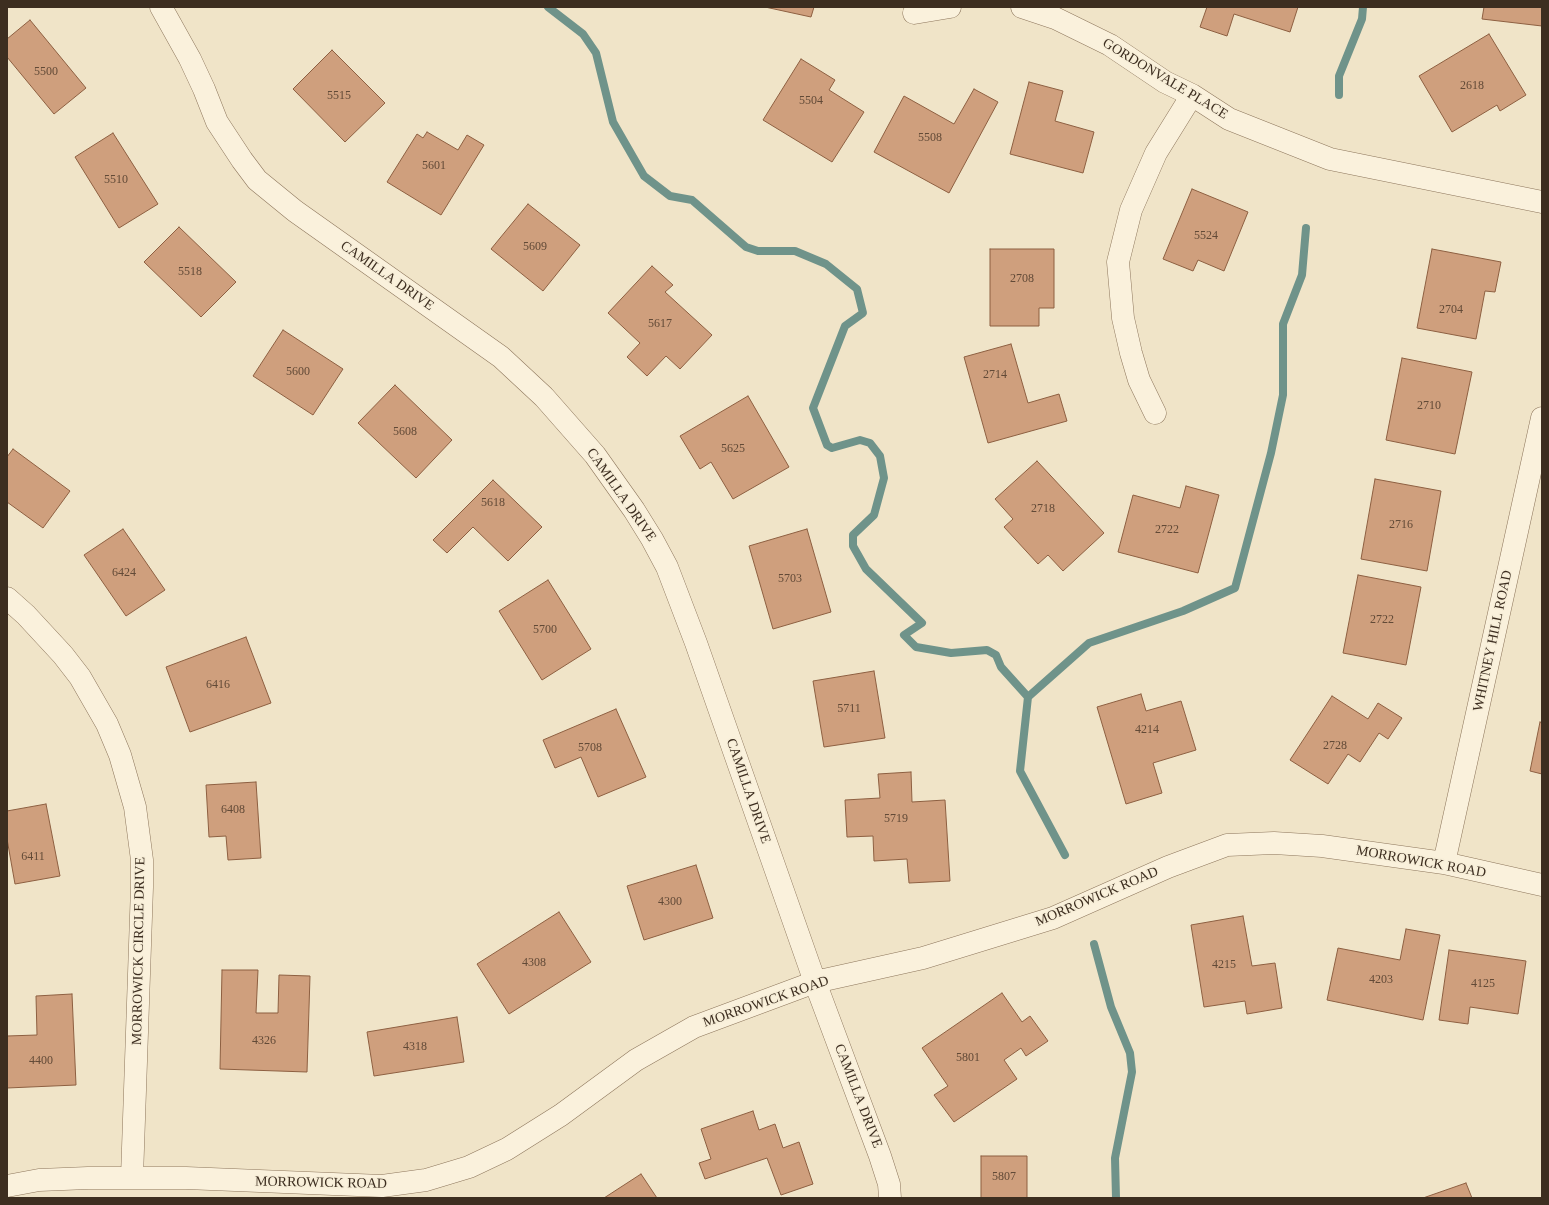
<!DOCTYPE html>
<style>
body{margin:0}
#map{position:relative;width:1549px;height:1205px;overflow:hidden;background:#f0e4c8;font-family:Georgia,serif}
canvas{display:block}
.frame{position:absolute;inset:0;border:8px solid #3d2e20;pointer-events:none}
</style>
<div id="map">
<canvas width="1549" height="1205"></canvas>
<div class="frame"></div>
</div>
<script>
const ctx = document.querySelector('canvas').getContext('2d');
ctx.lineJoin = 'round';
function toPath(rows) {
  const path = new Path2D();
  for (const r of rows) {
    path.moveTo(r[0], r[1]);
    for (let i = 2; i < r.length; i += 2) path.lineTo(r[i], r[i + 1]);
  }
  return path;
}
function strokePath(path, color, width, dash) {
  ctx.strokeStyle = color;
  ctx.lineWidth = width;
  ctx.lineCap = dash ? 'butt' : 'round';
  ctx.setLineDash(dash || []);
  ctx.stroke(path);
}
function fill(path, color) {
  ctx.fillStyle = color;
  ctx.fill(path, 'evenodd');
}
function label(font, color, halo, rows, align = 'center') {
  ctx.font = font + ' Georgia,serif';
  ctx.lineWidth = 3;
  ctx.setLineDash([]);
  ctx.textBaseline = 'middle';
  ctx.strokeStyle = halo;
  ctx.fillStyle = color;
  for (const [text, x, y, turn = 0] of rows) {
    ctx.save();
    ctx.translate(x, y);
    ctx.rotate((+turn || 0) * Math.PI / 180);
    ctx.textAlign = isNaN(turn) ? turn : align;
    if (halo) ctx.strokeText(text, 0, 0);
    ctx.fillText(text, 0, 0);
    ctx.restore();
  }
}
strokePath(toPath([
 [548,7,583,34,596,53,613,122,644,176,670,196,692,200,746,247,758,251,795,251,826,264,857,289,863,313,845,326,813,408,827,445,832,448,860,440,870,443,880,456,884,478,874,515,853,535,853,546,866,569,922,623,904,635,916,647,951,653,987,650,996,655,1001,667,1028,697],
 [1339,95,1339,76,1362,19,1363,7],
 [1065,855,1020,771,1028,697,1089,643,1183,611,1235,588,1271,453,1283,395,1283,324,1302,275,1306,228],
 [1094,944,1111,1007,1130,1053,1132,1072,1115,1158,1116,1198]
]), '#6f938a', 8);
const building = toPath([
 [765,7,814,7,811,17,765,7],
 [1207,7,1298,7,1290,32,1234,14,1227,36,1200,27,1207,7],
 [1484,7,1542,7,1542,26,1482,19,1484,7],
 [30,20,86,88,54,114,7,57,7,39,30,20],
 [1489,34,1526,95,1500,111,1497,105,1452,132,1419,76,1489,34],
 [332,50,385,103,345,142,293,89,332,50],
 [801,59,835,80,829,90,864,112,832,162,763,120,801,59],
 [1029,82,1063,91,1055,121,1094,132,1083,173,1010,154,1029,82],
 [974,89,998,102,949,193,874,152,904,96,954,124,974,89],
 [427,132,458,150,467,135,484,145,441,215,387,182,417,134,423,138,427,132],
 [113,133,158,204,119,228,75,157,113,133],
 [1192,189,1248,212,1224,271,1198,260,1193,271,1163,259,1192,189],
 [528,204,580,245,543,291,491,249,528,204],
 [179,227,236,282,201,317,144,262,179,227],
 [990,249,1054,249,1054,308,1039,308,1039,326,990,326,990,249],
 [1432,249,1501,262,1495,292,1485,291,1476,339,1417,328,1432,249],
 [652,266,673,285,665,292,712,335,680,369,666,356,647,376,627,357,640,343,608,313,652,266],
 [283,330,343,369,313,415,253,376,283,330],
 [1011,344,1028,403,1059,394,1067,421,988,443,964,357,1011,344],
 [1402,358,1472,372,1455,454,1386,440,1402,358],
 [395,385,452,440,416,478,358,423,395,385],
 [748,396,789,467,733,499,711,462,700,469,680,436,748,396],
 [13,449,70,491,43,528,7,502,7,457,13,449],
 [1037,461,1104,533,1063,571,1048,555,1038,564,1004,527,1013,519,995,499,1037,461],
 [1375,479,1441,491,1427,571,1361,559,1375,479],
 [493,480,542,527,508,561,473,527,447,553,433,540,493,480],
 [1186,486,1219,495,1198,573,1118,552,1133,495,1180,508,1186,486],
 [123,529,165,590,126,616,84,555,123,529],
 [807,529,831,612,773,629,749,546,807,529],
 [1358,575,1421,587,1406,665,1343,653,1358,575],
 [548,580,591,649,542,680,499,611,548,580],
 [246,637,271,703,190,732,166,667,246,637],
 [874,671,885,738,824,747,813,681,874,671],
 [1141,694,1146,711,1181,701,1196,750,1153,763,1162,793,1126,804,1097,707,1141,694],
 [1332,696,1368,719,1378,703,1402,718,1388,739,1379,733,1360,762,1348,754,1328,784,1290,760,1332,696],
 [616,709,646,777,598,797,581,757,555,768,543,740,616,709],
 [1540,722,1542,723,1542,774,1530,771,1540,722],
 [911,772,912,802,945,800,950,881,909,883,907,859,874,861,873,836,847,837,845,800,880,798,878,774,911,772],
 [256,782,261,858,228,860,226,836,209,837,206,785,256,782],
 [46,804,60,876,15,884,7,839,7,811,46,804],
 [696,865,713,918,644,940,627,886,696,865],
 [559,912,591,962,509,1014,477,964,559,912],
 [1243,916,1252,966,1275,963,1282,1008,1247,1014,1245,1001,1204,1007,1191,925,1243,916],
 [1406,929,1440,935,1423,1020,1327,1000,1338,948,1400,960,1406,929],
 [1449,950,1526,961,1518,1014,1470,1007,1468,1024,1439,1020,1449,950],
 [222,970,258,970,256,1013,278,1013,279,975,310,976,307,1072,220,1069,222,970],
 [1002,993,1022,1022,1030,1016,1048,1041,1026,1056,1021,1048,1004,1060,1017,1079,954,1122,934,1095,948,1086,922,1048,1002,993],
 [72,994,76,1085,7,1088,7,1036,37,1035,36,996,72,994],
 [457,1017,464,1062,374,1076,367,1032,457,1017],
 [753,1111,759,1130,775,1124,783,1148,799,1142,813,1184,781,1195,767,1158,705,1179,699,1163,711,1159,701,1129,753,1111],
 [981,1156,1027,1156,1027,1198,981,1198,981,1156],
 [641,1174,657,1198,604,1198,641,1174],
 [1466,1183,1472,1198,1423,1198,1466,1183]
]);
fill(building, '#cf9f7d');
strokePath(building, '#8d5f41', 1);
const minor = toPath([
 [161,7,190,59,204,89,217,122,242,160,257,180,295,211,501,357,544,397,595,455,634,510,652,539,667,567,696,643,815,982,880,1156,889,1184,890,1198],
 [1022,7,1055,18,1110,45,1165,82,1192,95,1229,119,1330,159,1542,202],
 [914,13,950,7],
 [1155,413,1139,380,1131,353,1123,318,1118,262,1131,210,1156,153,1192,95],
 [7,598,26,615,63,655,80,677,107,724,120,755,135,807,142,860,142,887,132,1177],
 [1444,863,1542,418],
 [7,1186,39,1180,88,1178,186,1178,382,1186,426,1180,469,1167,507,1149,561,1115,636,1060,694,1027,815,982,923,958,1053,918,1168,867,1227,845,1274,843,1322,846,1444,863,1542,885]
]);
strokePath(minor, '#8d765c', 23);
strokePath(minor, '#faf1dc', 22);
label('12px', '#624a37', null, [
 ["5500",46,72],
 ["2618",1472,86],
 ["5515",339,96],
 ["5504",811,101],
 ["5508",930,138],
 ["5601",434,166],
 ["5510",116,180],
 ["5524",1206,236],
 ["5609",535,247],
 ["5518",190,272],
 ["2708",1022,279],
 ["2704",1451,310],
 ["5617",660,324],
 ["5600",298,372],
 ["2714",995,375],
 ["2710",1429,406],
 ["5608",405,432],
 ["5625",733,449],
 ["5618",493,503],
 ["2718",1043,509],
 ["2716",1401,525],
 ["2722",1167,530],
 ["6424",124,573],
 ["5703",790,579],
 ["2722",1382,620],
 ["5700",545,630],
 ["6416",218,685],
 ["5711",849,709],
 ["4214",1147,730],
 ["2728",1335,746],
 ["5708",590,748],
 ["6408",233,810],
 ["5719",896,819],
 ["6411",33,857],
 ["4300",670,902],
 ["4308",534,963],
 ["4215",1224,965],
 ["4203",1381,980],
 ["4125",1483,984],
 ["4326",264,1041],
 ["4318",415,1047],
 ["5801",968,1058],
 ["4400",41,1061],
 ["5807",1004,1177]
]);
label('14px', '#3d2e20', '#f7eed8', [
 ["GORDONVALE PLACE",1165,79,31],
 ["CAMILLA DRIVE",387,276,35],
 ["CAMILLA DRIVE",621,495,55],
 ["WHITNEY HILL ROAD",1493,641,-78],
 ["CAMILLA DRIVE",748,791,71],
 ["MORROWICK ROAD",1421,862,10],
 ["MORROWICK ROAD",1097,897,-23],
 ["MORROWICK CIRCLE DRIVE",139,951,-89],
 ["MORROWICK ROAD",766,1002,-19],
 ["CAMILLA DRIVE",858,1096,69],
 ["MORROWICK ROAD",321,1183,1]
]);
</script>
